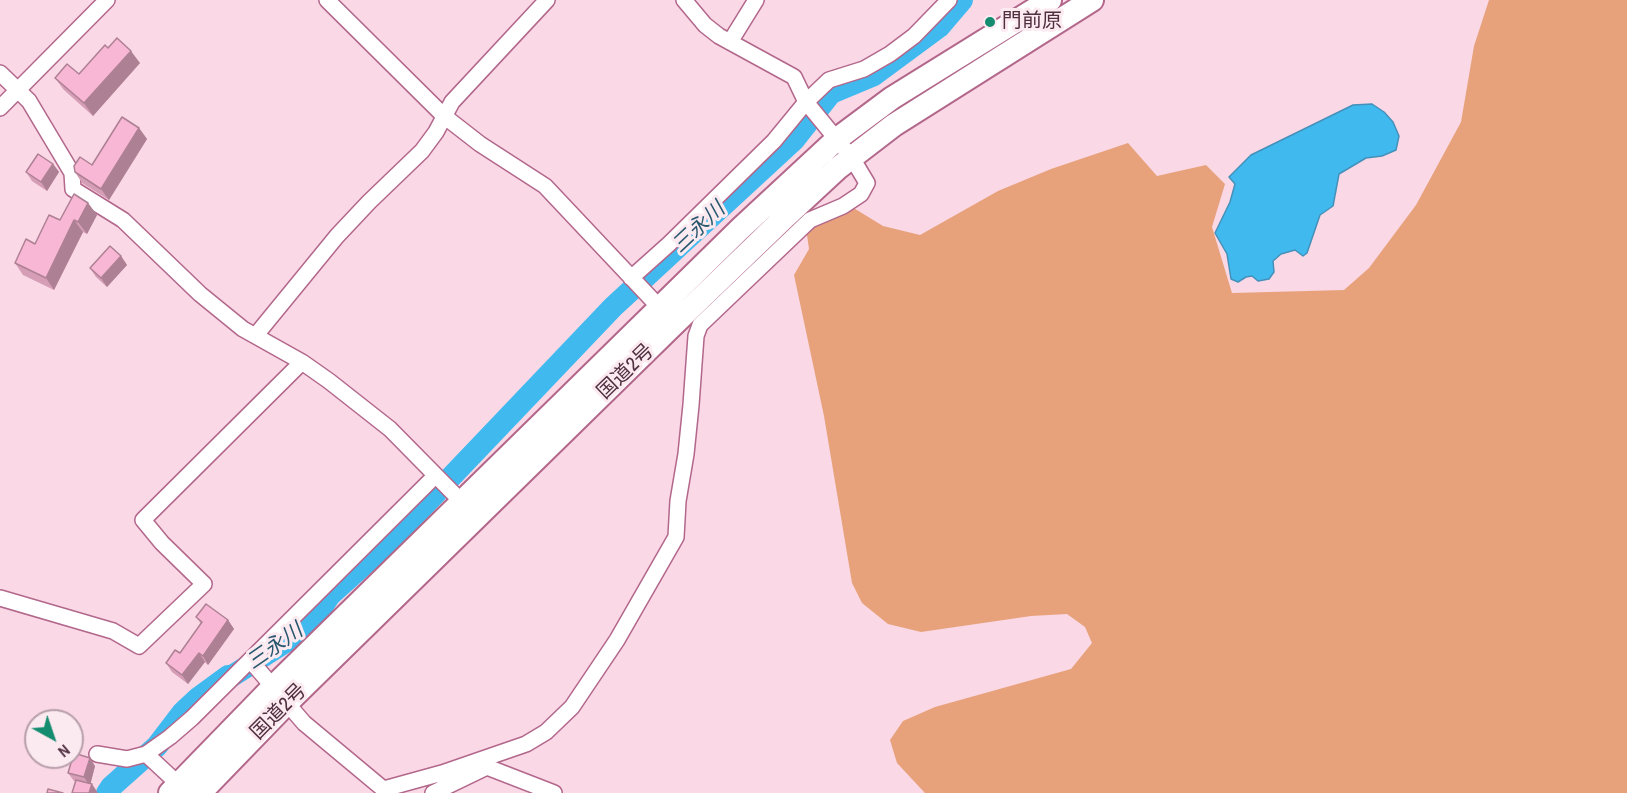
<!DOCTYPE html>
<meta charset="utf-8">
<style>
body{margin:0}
#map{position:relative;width:1627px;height:793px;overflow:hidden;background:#fad8e6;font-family:"Archivo Narrow",sans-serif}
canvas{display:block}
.north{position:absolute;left:24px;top:709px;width:60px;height:60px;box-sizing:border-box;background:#fceaf1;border:2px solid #b79faa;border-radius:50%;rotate:140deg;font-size:16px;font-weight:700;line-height:24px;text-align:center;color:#502f3f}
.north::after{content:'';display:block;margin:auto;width:21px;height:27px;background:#138c6f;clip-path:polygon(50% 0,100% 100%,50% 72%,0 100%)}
</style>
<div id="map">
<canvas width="1627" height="793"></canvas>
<div class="north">N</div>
</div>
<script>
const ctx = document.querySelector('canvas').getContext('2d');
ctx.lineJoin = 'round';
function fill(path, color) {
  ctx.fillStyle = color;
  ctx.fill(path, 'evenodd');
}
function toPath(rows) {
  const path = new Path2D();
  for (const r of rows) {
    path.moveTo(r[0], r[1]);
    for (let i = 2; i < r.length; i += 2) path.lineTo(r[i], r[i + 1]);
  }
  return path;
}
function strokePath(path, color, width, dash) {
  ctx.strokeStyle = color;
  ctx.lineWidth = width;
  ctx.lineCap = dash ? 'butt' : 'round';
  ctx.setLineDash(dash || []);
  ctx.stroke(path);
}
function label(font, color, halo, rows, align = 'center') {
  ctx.font = font + ' "Archivo Narrow","Noto Sans JP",sans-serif';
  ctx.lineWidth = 6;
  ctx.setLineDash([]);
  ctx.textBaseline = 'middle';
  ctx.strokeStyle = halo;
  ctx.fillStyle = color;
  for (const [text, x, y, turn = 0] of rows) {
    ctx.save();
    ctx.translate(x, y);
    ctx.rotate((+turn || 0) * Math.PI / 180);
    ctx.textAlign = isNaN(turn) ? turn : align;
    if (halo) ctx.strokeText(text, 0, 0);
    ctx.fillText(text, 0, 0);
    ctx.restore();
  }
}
fill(toPath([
 [1489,0,1627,0,1627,793,925,793,897,763,890,740,903,721,935,707,1071,669,1092,643,1085,627,1067,614,1031,616,921,632,888,624,862,603,852,583,824,416,794,275,809,249,806,228,852,207,883,226,920,235,998,191,1051,169,1128,143,1157,176,1206,165,1225,184,1212,227,1232,293,1344,290,1369,268,1416,205,1461,122,1474,46]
]), '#e7a27b');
const water = toPath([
 [1372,104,1384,112,1393,122,1399,136,1396,150,1382,156,1366,158,1339,174,1333,206,1320,215,1307,253,1303,256,1295,250,1281,254,1273,261,1274,272,1269,279,1258,281,1252,276,1246,277,1238,282,1231,279,1227,254,1215,233,1230,202,1235,184,1229,177,1251,155,1353,105,1372,104]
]);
fill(water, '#40baee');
strokePath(water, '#4590ba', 1.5);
strokePath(toPath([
 [451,477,613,307,794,140,831,93,874,75,939,27,962,0],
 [107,793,111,787,157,746,183,712,198,698,228,676,232,676,287,641,313,620,330,595,390,541,437,492]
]), '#40baee', 22);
const minor = toPath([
 [327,0,444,116,480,144,545,186,660,308],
 [730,42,756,0],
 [0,73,29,101,72,173,73,189,123,220,200,294,243,329,302,362,329,381,390,429,462,502],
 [0,108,107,0],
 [631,278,669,244,774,141,806,102,829,80,864,69,890,54,914,36,949,0],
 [256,335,337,236,369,202,422,151,436,132,452,102,547,0],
 [0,598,113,631,139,646,204,584,162,543,143,520,302,362],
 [250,660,304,723,388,793],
 [97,754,127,759,146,754,170,737,192,718,435,476],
 [146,754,188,793],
 [442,773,526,744,546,732,572,707,617,640,676,537,678,501,686,454,691,405,696,336,700,325,810,220,843,206,861,194,867,183,852,158,806,102,794,77,719,36,705,25,684,0],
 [384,789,442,773,445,781],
 [433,793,487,767,554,793]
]);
const highway = toPath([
 [170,793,274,686,741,228,837,139,892,98,1050,0],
 [200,793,287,703,670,328,784,218,838,168,894,125,1092,0]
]);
strokePath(minor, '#b2678b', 18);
strokePath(highway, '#b2678b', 26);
strokePath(minor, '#fff', 15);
strokePath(highway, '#fff', 22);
fill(toPath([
 [108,48,140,63,93,116,64,90,55,78,79,74],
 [139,128,147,139,109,200,82,183,75,172,92,165],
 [53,164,59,172,47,191,32,181,26,172],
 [88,203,97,215,87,234,83,232,54,290,23,275,15,263,35,244],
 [121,256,127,265,107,287,96,277,90,268],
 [196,617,228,620,234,629,208,665,205,662,188,684,172,672,166,663,180,653,201,624],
 [95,766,90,784,98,793,74,781,68,773]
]), '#d59db6');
fill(toPath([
 [131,51,140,63,93,116,84,103],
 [139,128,147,139,109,200,101,189],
 [53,164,59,172,47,191,41,182],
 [88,203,97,215,87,234,78,222],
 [74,220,83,232,54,290,46,278],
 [121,256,127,265,107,287,101,278],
 [228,620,234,629,208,665,203,656],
 [199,653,205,662,188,684,182,675],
 [90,758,95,766,90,786,84,777],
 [92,784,98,793,89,793]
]), '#ae8094');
const building = toPath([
 [117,38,131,51,84,103,55,78,67,64,79,74,105,45,108,48,117,38],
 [122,117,139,128,101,189,75,172,74,166,80,157,92,165,122,117],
 [38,154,53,164,41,182,26,172,38,154],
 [74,194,88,203,78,222,74,220,46,278,15,263,26,239,35,244,49,215,60,220,74,194],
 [110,246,121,256,101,278,90,268,110,246],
 [206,604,228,620,203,656,199,653,182,675,166,663,175,650,180,653,202,622,196,617,206,604],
 [74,753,90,758,84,777,68,773,74,753],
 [76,780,92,784,89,793,72,793,76,780],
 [48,789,63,793,47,793,48,789]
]);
fill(building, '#f8b7d4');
strokePath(building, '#ae8094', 1.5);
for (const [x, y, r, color] of [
 [990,22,6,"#138c6f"]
]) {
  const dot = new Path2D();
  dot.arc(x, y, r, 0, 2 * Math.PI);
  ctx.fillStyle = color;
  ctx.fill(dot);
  strokePath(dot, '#fceaf1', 2);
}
label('20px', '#502f3f', '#fceaf1', [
 ["門前原",1002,22]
], 'left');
label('20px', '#502f3f', '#fceaf1', [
 ["国道2号",626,372,-44],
 ["国道2号",279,712,-45]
]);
label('italic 21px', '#28586e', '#fceaf1', [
 ["三永川",699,228,-43],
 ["三永川",275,647,-35]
]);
</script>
